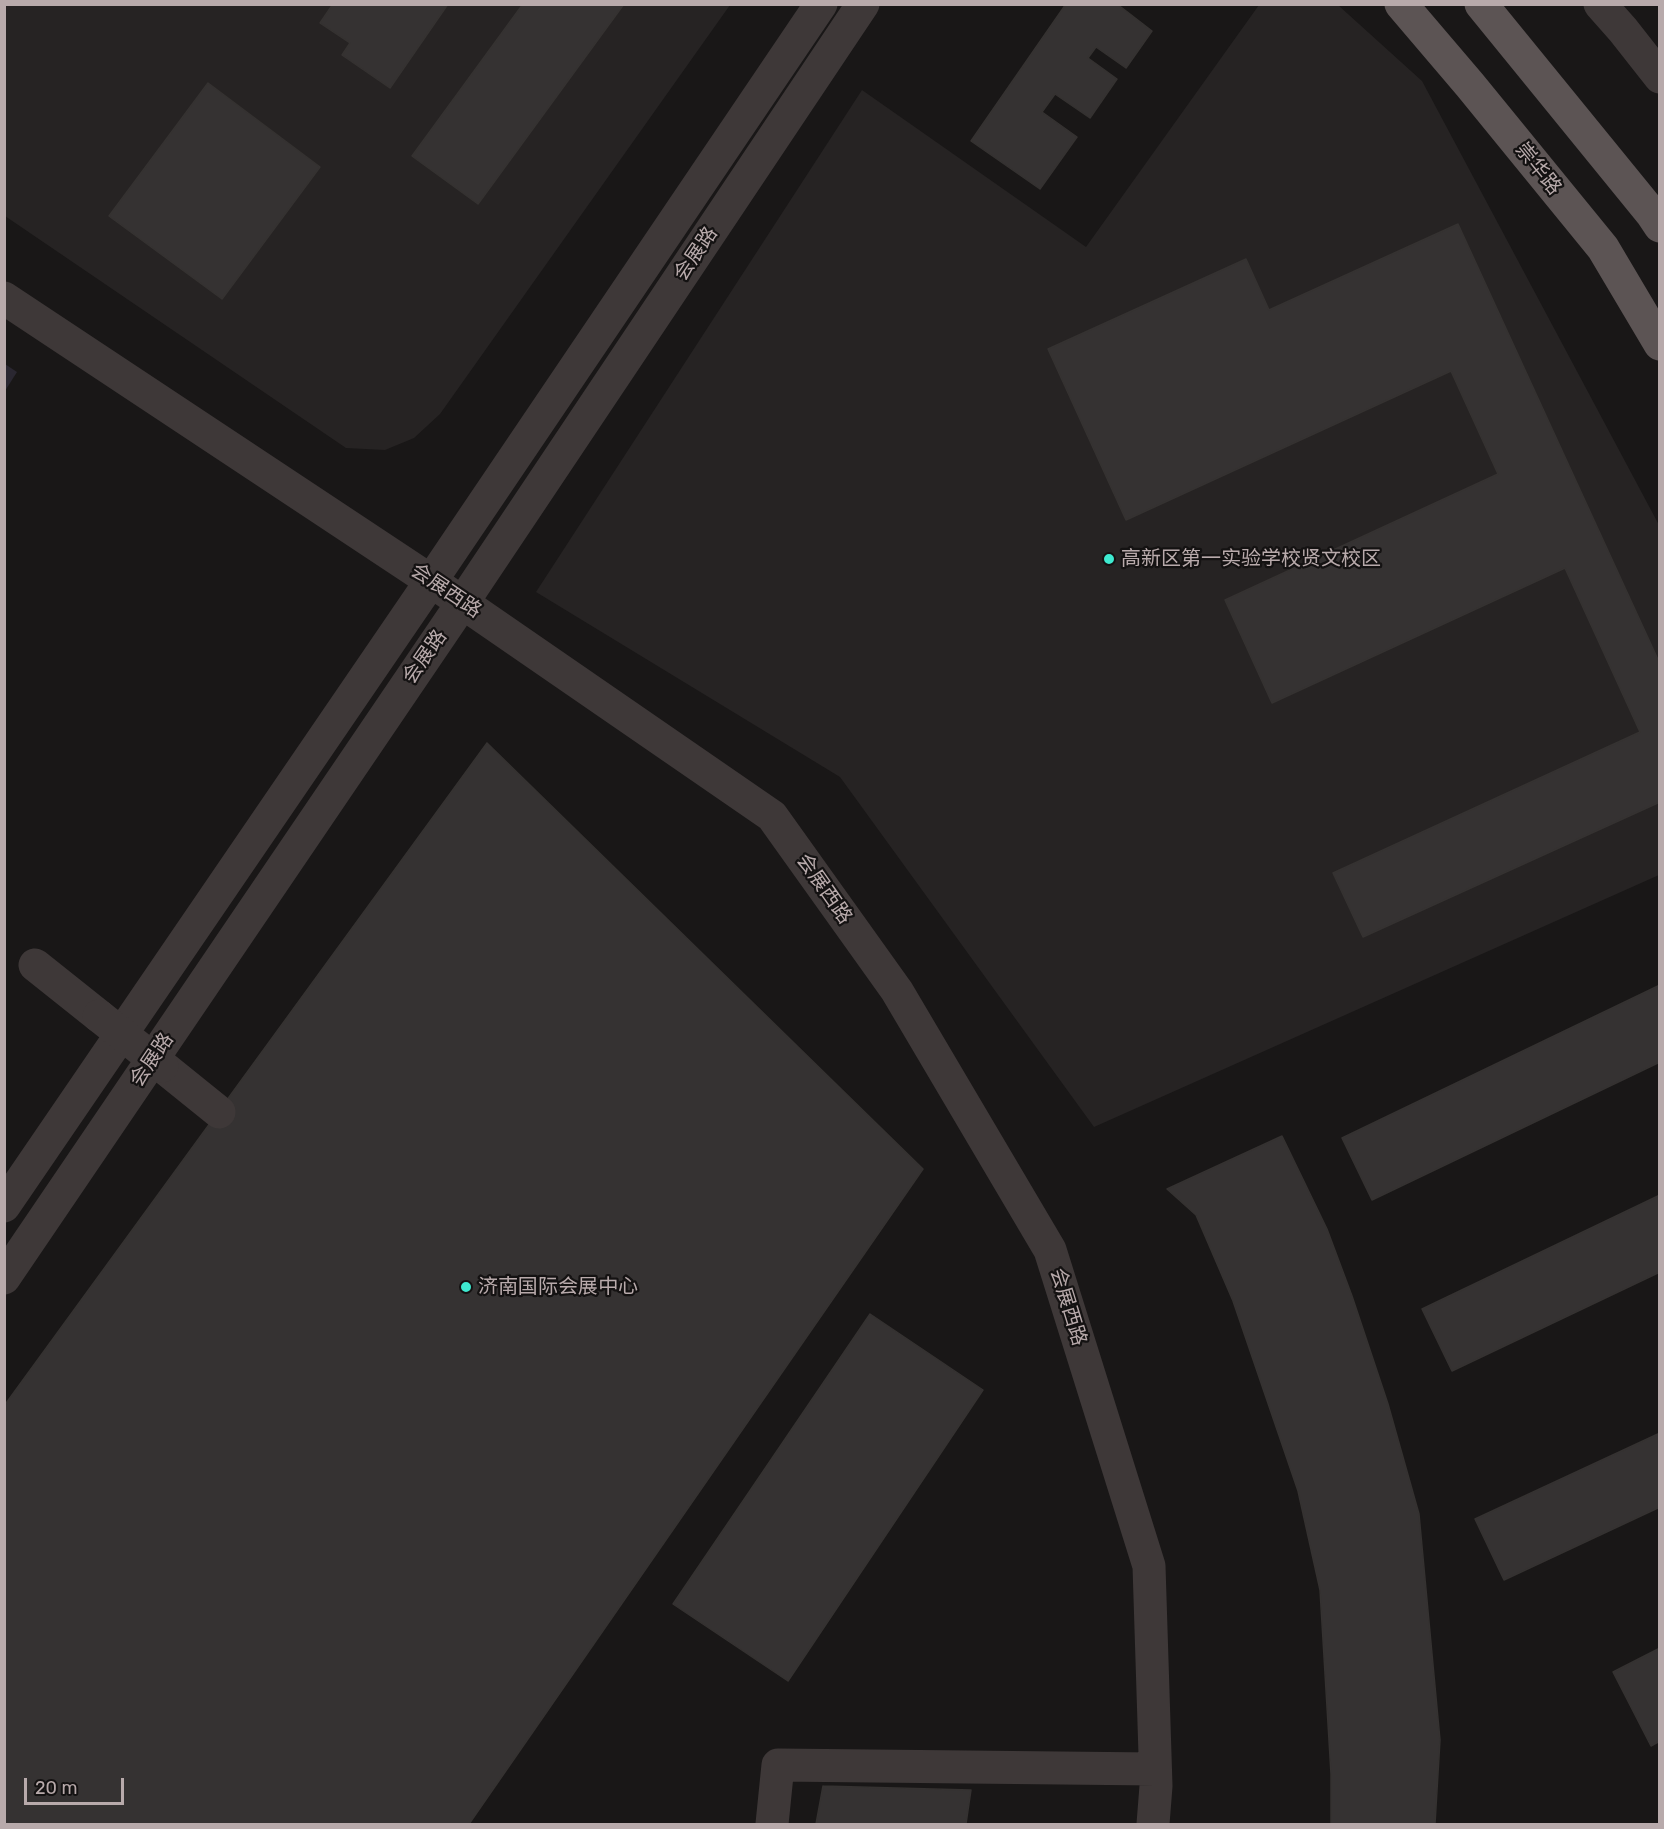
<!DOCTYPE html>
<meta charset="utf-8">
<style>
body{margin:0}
#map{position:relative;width:1664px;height:1829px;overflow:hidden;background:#191717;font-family:Rubik,sans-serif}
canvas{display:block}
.frame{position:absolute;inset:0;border:6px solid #b8aaab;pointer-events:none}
.scale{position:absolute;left:24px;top:1778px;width:100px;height:27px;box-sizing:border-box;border:3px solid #b8aaab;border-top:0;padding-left:8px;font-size:18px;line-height:21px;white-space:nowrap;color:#b8aaab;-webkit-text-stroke:4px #141212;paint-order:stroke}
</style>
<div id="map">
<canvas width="1664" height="1829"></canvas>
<div class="frame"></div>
<div class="scale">20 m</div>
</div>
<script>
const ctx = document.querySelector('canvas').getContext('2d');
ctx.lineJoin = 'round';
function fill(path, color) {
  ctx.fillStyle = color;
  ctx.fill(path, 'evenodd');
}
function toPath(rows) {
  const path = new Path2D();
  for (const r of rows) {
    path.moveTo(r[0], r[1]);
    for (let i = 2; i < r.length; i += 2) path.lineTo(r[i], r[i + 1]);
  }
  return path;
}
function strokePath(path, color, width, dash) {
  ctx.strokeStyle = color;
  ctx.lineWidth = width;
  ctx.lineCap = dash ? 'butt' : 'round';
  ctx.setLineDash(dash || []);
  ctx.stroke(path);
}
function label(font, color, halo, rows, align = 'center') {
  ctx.font = font + ' Rubik,"Noto Sans SC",sans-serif';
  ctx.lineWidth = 4.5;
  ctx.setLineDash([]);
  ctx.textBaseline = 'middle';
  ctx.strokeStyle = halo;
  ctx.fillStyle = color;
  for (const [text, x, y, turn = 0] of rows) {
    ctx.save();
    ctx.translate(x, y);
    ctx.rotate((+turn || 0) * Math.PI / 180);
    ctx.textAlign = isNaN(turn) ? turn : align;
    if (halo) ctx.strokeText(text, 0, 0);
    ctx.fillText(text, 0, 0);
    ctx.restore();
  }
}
fill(toPath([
 [4,5,730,5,440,414,414,438,385,450,346,448,5,216],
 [1259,5,1338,5,1422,81,1659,525,1659,875,1094,1127,840,777,536,592,862,90,1086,247]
]), '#262323');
fill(toPath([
 [5,364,17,372,5,391]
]), '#2a2731');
const building = toPath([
 [333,4,448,4,390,88,342,55,350,43,320,23,333,4],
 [523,4,624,4,478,204,412,156,523,4],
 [1066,4,1117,4,1152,31,1126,68,1096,47,1088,58,1117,79,1090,118,1055,94,1042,112,1077,137,1040,189,971,141,1066,4],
 [208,83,320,167,222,299,109,216,208,83],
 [1458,224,1660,664,1660,802,1363,937,1333,873,1640,732,1565,568,1272,703,1225,600,1498,474,1451,371,1126,520,1048,349,1246,259,1269,310,1458,224],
 [487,743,923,1169,469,1824,4,1824,4,1406,487,743],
 [1660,985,1660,1062,1372,1200,1342,1138,1660,985],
 [1282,1136,1327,1229,1352,1296,1388,1404,1419,1514,1440,1740,1435,1824,1331,1824,1331,1774,1320,1590,1298,1491,1233,1301,1196,1215,1167,1189,1282,1136],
 [1660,1195,1660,1272,1452,1371,1422,1309,1660,1195],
 [870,1314,983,1390,788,1681,673,1604,870,1314],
 [1660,1433,1660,1507,1504,1580,1475,1519,1660,1433],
 [1660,1648,1660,1741,1651,1746,1613,1672,1660,1648],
 [823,1786,971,1790,966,1824,816,1824,823,1786]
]);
fill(building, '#353232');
strokePath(building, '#353231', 1.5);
strokePath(toPath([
 [1600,4,1623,30,1660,77],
 [4,298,431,581,772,816,897,991,1050,1250,1149,1566,1156,1786,1153,1824],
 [35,965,99,1016],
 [162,1066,219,1112],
 [4,1206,431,581,821,4],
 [4,1278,463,602,863,4],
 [772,1824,778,1765,1155,1769]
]), '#3e3838', 33);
strokePath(toPath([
 [1401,4,1470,85,1603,248,1660,344],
 [1481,4,1652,214,1660,226]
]), '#5c5454', 33);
strokePath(toPath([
 [99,1016,162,1066]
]), '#3e3838', 33);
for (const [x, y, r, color] of [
 [1109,559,6,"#3eead0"],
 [466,1287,6,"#3eead0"]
]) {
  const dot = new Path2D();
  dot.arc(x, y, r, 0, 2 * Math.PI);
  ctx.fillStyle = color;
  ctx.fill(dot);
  strokePath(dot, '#141212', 2);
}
label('20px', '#b8aaab', '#141212', [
 ["崇华路",1538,169,51],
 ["会展路",696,254,-56],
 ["会展西路",446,591,34],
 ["会展路",425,657,-55],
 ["会展西路",824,889,55],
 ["会展路",152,1060,-56],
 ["会展西路",1068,1307,73]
]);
label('20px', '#b8aaab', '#141212', [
 ["高新区第一实验学校贤文校区",1121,559],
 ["济南国际会展中心",478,1287]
], 'left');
</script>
